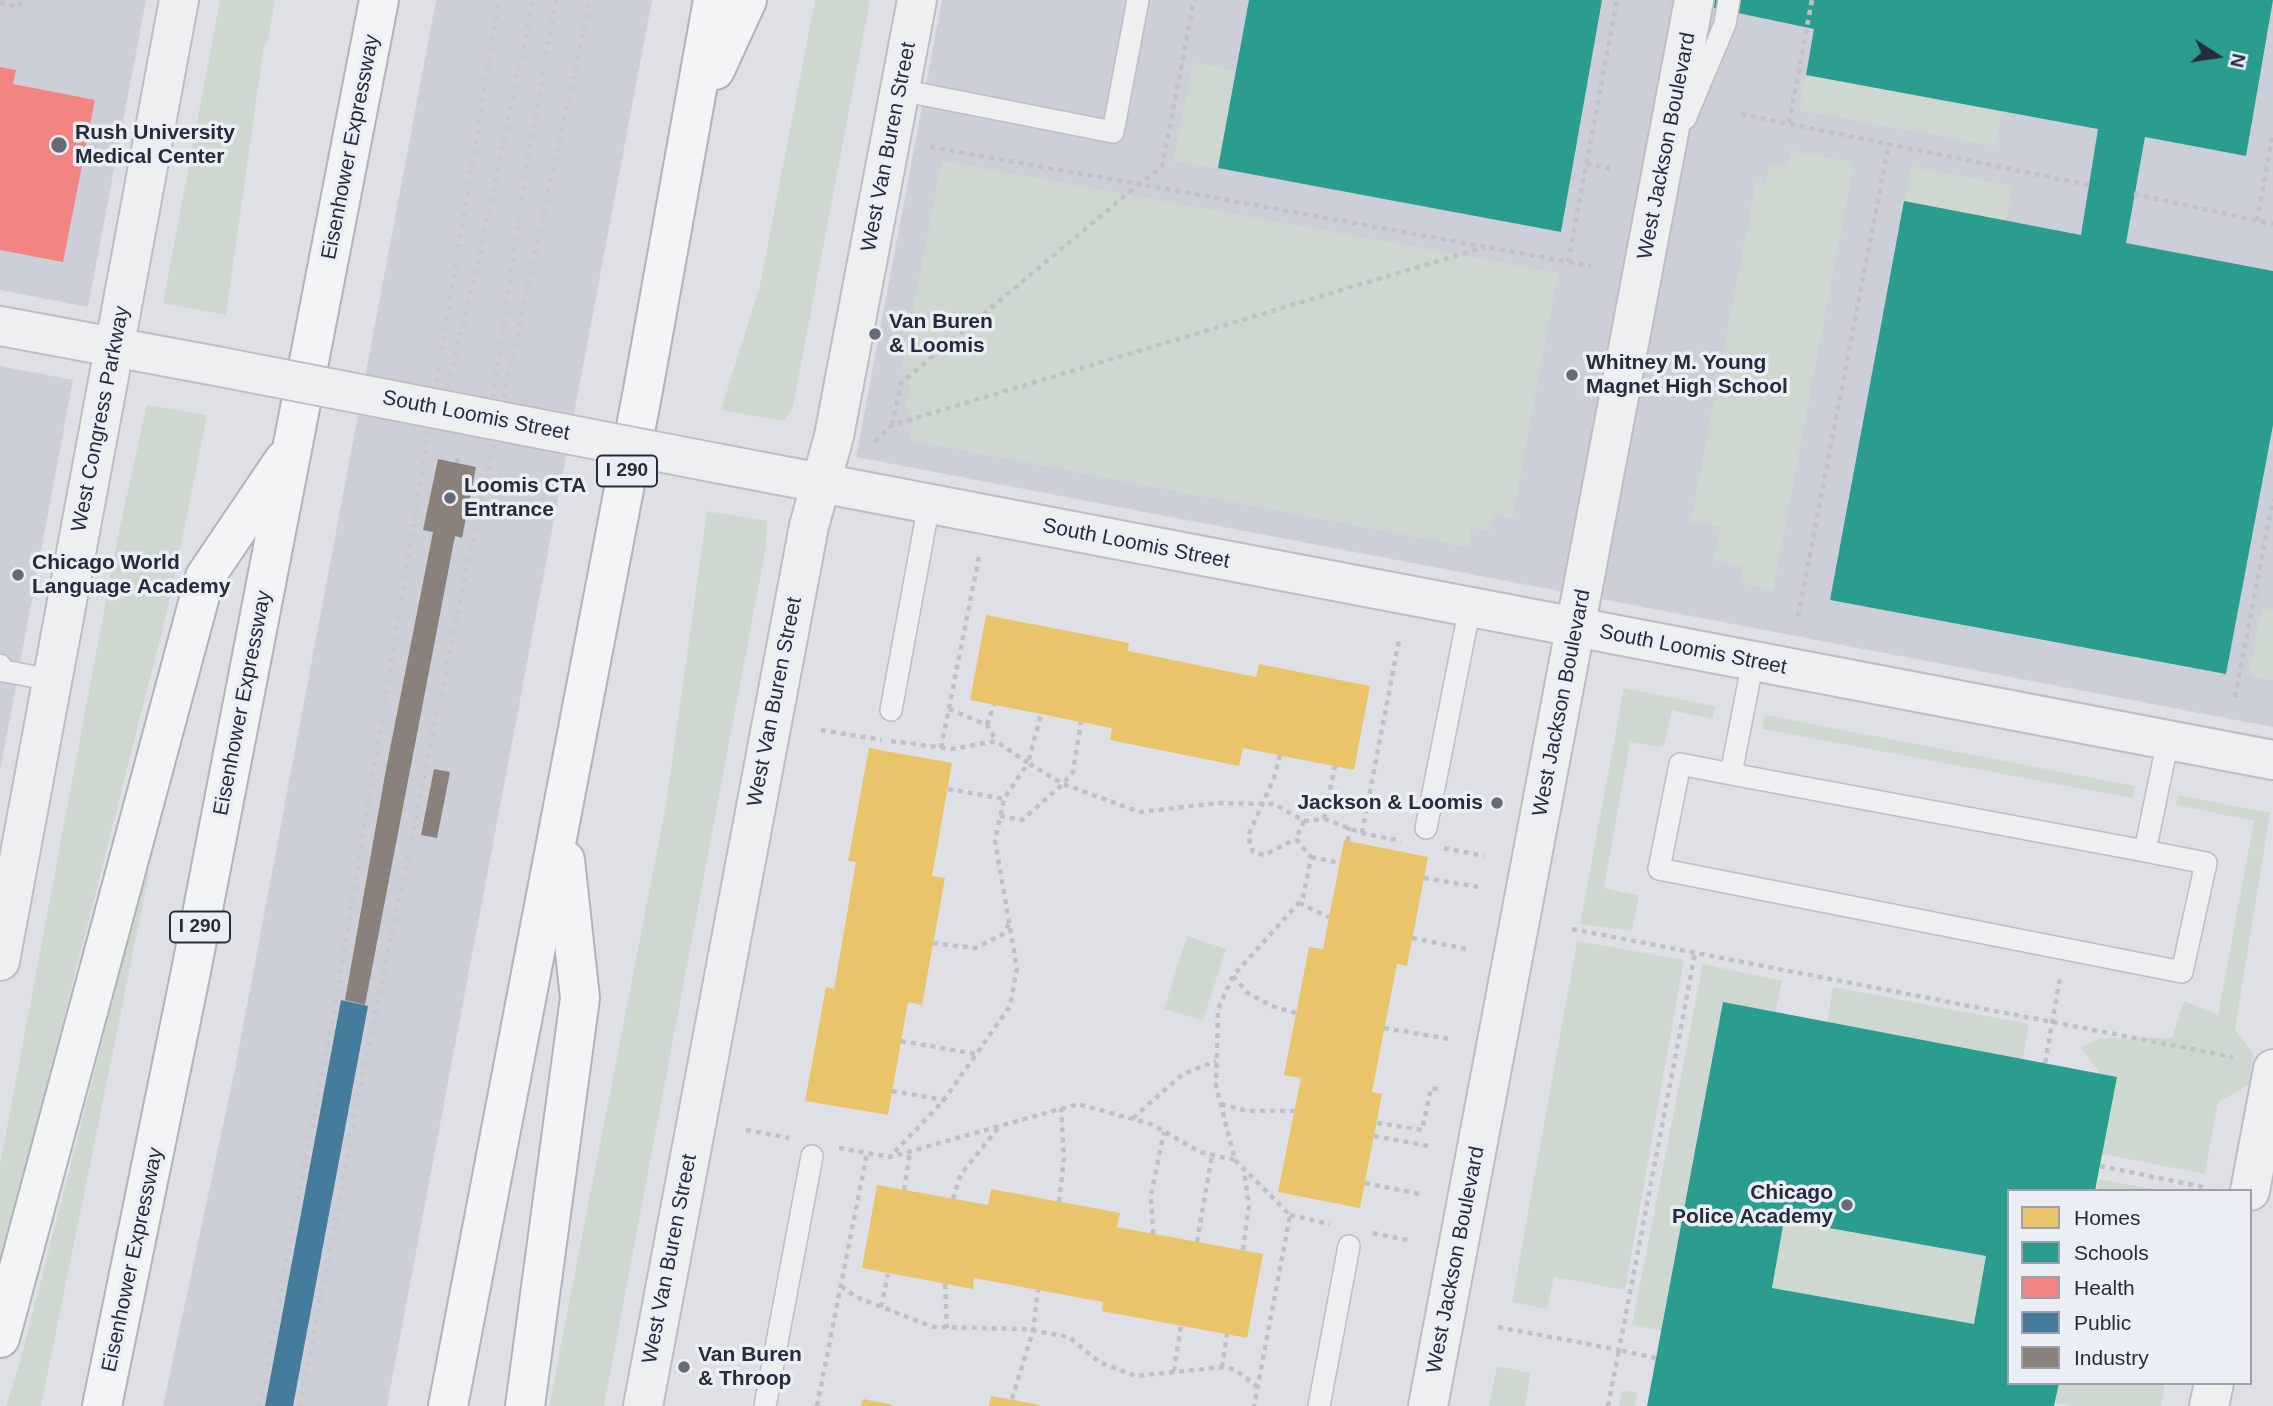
<!DOCTYPE html>
<style>
body{margin:0}
#map{position:relative;width:2273px;height:1406px;overflow:hidden;background:#dfe0e5;font-family:Arial,sans-serif}
canvas{display:block}
.legend{position:absolute;left:2007px;top:1189px;width:245px;height:196px;box-sizing:border-box;background:#eceef5;border:2px solid #9da0ab;margin:0;padding:9px 12px;list-style:none;font-size:21px;color:#262c3d}
.legend li{display:flex;align-items:center;gap:14px;height:35px}
.legend b{width:35px;border:2px solid #9da0ab}
.north{position:absolute;left:2182px;top:21px;width:70px;height:70px;-webkit-text-stroke:5px #eceef5;paint-order:stroke;rotate:102deg;font-size:19px;font-weight:700;line-height:28px;text-align:center;color:#262c3d}
.north::after{content:'';display:block;margin:auto;width:24px;height:32px;background:#262c3d;clip-path:polygon(50% 0,100% 100%,50% 72%,0 100%)}
</style>
<div id="map">
<canvas width="2273" height="1406"></canvas>
<ul class="legend">
<li><b style="height:19px;background:#e9c46a"></b>Homes</li>
<li><b style="height:19px;background:#2a9d8f"></b>Schools</li>
<li><b style="height:19px;background:#f28482"></b>Health</li>
<li><b style="height:19px;background:#457b9d"></b>Public</li>
<li><b style="height:19px;background:#8a817c"></b>Industry</li>
</ul>
<div class="north">N</div>
</div>
<script>
const ctx = document.querySelector('canvas').getContext('2d');
ctx.lineJoin = 'round';
function fill(path, color) {
  ctx.fillStyle = color;
  ctx.fill(path, 'evenodd');
}
function toPath(rows) {
  const path = new Path2D();
  for (const r of rows) {
    path.moveTo(r[0], r[1]);
    for (let i = 2; i < r.length; i += 2) path.lineTo(r[i], r[i + 1]);
  }
  return path;
}
function strokePath(path, color, width, dash) {
  ctx.strokeStyle = color;
  ctx.lineWidth = width;
  ctx.lineCap = dash ? 'butt' : 'round';
  ctx.setLineDash(dash || []);
  ctx.stroke(path);
}
function label(font, color, halo, rows, align = 'center') {
  ctx.font = font + ' Arial,sans-serif';
  ctx.lineWidth = 7;
  ctx.setLineDash([]);
  ctx.textBaseline = 'middle';
  ctx.strokeStyle = halo;
  ctx.fillStyle = color;
  for (const [text, x, y, turn = 0] of rows) {
    ctx.save();
    ctx.translate(x, y);
    ctx.rotate((+turn || 0) * Math.PI / 180);
    ctx.textAlign = isNaN(turn) ? turn : align;
    if (halo) ctx.strokeText(text, 0, 0);
    ctx.fillText(text, 0, 0);
    ctx.restore();
  }
}
fill(toPath([
 [0,0,146,0,88,307,0,290],
 [436,0,652,0,387,1406,163,1406,235,1069],
 [942,0,2273,0,2273,727,856,457],
 [0,366,73,380,0,771]
]), '#cdcfd8');
fill(toPath([
 [220,0,275,0,268,41,264,45,226,315,163,303],
 [815,0,870,0,793,406,784,421,721,410,760,285],
 [1193,63,1235,71,1218,168,1173,161],
 [1806,75,2002,111,1996,146,1799,110],
 [1791,151,1854,162,1773,590,1739,583,1741,566,1714,561,1720,527,1691,522,1756,182,1766,184,1770,165,1787,168],
 [942,161,1558,273,1512,519,1494,514,1490,531,1472,527,1468,547,909,440,913,424,906,404,909,387,902,366],
 [1912,167,2012,186,2006,221,1904,201],
 [147,405,207,415,171,595,0,1271,0,1165,118,536],
 [707,511,767,521,766,547,604,1406,549,1406,666,805],
 [2262,608,2273,611,2273,680,2249,676],
 [1624,688,1715,706,1713,719,1672,710,1664,745,1659,747,1630,742,1604,888,1639,896,1632,931,1580,924],
 [1765,715,2135,786,2132,798,1762,729],
 [2178,795,2270,813,2235,1030,2253,1054,2249,1085,2218,1102,2205,1174,2102,1154,2101,1074,2080,1048,2100,1038,2172,1038,2184,1001,2218,1015,2254,821,2176,805],
 [146,871,149,874,41,1406,6,1406,21,1358],
 [1187,936,1226,949,1203,1020,1164,1009],
 [1577,941,1684,960,1625,1290,1554,1277,1547,1309,1512,1302],
 [1703,964,1782,981,1775,1012,1723,1003,1661,1331,1632,1325],
 [1833,987,2029,1024,2023,1059,1827,1022],
 [2099,1179,2162,1191,2097,1191],
 [1784,1220,1986,1256,1974,1324,1772,1288],
 [1497,1366,1531,1373,1525,1406,1489,1406],
 [2059,1383,2165,1383,2161,1406,2072,1406,2055,1403],
 [1623,1390,1638,1393,1634,1406,1619,1406]
]), '#ced8d0');
fill(toPath([
 [986,615,1129,643,1128,651,1256,677,1259,664,1370,686,1354,770,1243,748,1239,766,1110,740,1112,728,970,700],
 [869,748,952,763,932,876,945,878,922,1005,908,1002,888,1115,805,1101,826,987,834,989,856,862,848,861],
 [1344,840,1428,857,1407,966,1397,964,1372,1092,1382,1094,1360,1208,1278,1192,1301,1078,1284,1075,1309,947,1323,949],
 [877,1185,988,1205,991,1189,1120,1213,1117,1227,1263,1254,1247,1338,1102,1311,1103,1302,974,1278,973,1289,862,1268],
 [991,1396,1040,1405,1040,1406,989,1406],
 [863,1399,893,1405,893,1406,861,1406]
]), '#e9c46a');
fill(toPath([
 [1249,0,1602,0,1561,232,1218,168],
 [1676,0,2273,0,2246,156,2145,137,2126,243,2273,271,2273,425,2226,674,1830,600,1904,201,2081,235,2098,129,1806,75,1814,29],
 [1723,1002,2117,1077,2095,1191,2009,1191,2009,1383,2059,1383,2054,1406,1647,1406],
 [1784,1220,1986,1256,1974,1324,1772,1288]
]), '#2a9d8f');
fill(toPath([
 [0,67,16,70,13,84,95,100,63,262,0,250]
]), '#f28482');
fill(toPath([
 [341,1000,368,1006,293,1406,265,1406]
]), '#457b9d');
fill(toPath([
 [438,459,476,467,462,538,455,536,365,1005,345,1000,387,764,433,532,423,530],
 [434,769,450,772,437,838,421,835]
]), '#8a817c');
const service = toPath([
 [900,90,1113,132,1138,0],
 [1685,119,1725,24,1729,0],
 [1753,661,1731,774,1680,764,1659,869,2182,972,2206,863,2145,851,2168,740],
 [0,665,4,671,52,680],
 [891,710,929,504],
 [1731,774,2145,851],
 [1426,828,1470,607],
 [765,1406,812,1156],
 [1319,1406,1349,1246]
]);
const tertiary = toPath([
 [0,326,216,366],
 [716,463,2273,760],
 [0,961,179,0],
 [2250,1191,2273,1069],
 [643,1406,809,526,834,436,917,0],
 [1428,1406,1694,0],
 [2209,1406,2214,1383]
]);
const motorway = toPath([
 [715,70,747,0],
 [0,1338,205,577,284,460],
 [102,1406,190,976,379,0],
 [448,1406,643,390,713,0],
 [525,1406,580,998,565,860]
]);
strokePath(service, '#bdbec3', 24);
strokePath(tertiary, '#bdbec3', 42);
strokePath(motorway, '#b1b3b9', 42);
strokePath(toPath([
 [0,3,19,7,21,0],
 [1741,114,2089,185],
 [1789,123,1812,0],
 [930,147,1139,184,1162,167,1194,0],
 [1586,164,1610,168],
 [2134,194,2273,224],
 [2257,221,2273,133],
 [1568,262,1617,0],
 [892,425,901,383,1139,184,1591,266],
 [875,442,892,425,1485,247],
 [457,463,458,456],
 [1798,616,1889,143],
 [2235,697,2273,499],
 [949,709,987,725,996,741],
 [987,725,994,705],
 [821,730,882,740],
 [891,741,952,749,996,741,1028,763,1004,799,995,841,1017,968,1010,1006,944,1100,890,1157,1078,1104,1151,1124,1200,1152,1235,1160,1216,1086,1218,1009,1233,976,1303,898,1311,857,1296,839,1304,821,1274,804,1217,803,1140,812,1063,784,1028,763,1041,714],
 [941,748,979,557],
 [1280,755,1274,778,1248,836,1253,852,1264,855,1296,839],
 [948,789,1004,799],
 [1000,816,1022,820,1063,784,1073,772,1081,722],
 [1324,819,1335,766],
 [1304,821,1324,819,1362,833,1401,841],
 [1362,833,1399,640],
 [1348,841,1349,827],
 [1444,848,1484,856],
 [1311,857,1340,863],
 [1424,878,1478,887],
 [1299,903,1329,917],
 [1572,929,2233,1057],
 [1412,938,1466,949],
 [933,943,975,948,1002,935,1009,924],
 [1233,976,1248,993,1271,1006,1296,1013],
 [1384,1028,1449,1039],
 [901,1041,977,1054],
 [2045,1063,2060,978],
 [892,1091,944,1100],
 [1221,1104,1247,1111,1294,1111],
 [1133,1118,1183,1074,1216,1061],
 [1377,1123,1422,1130,1431,1088,1440,1090],
 [746,1130,789,1138],
 [1374,1136,1429,1146],
 [839,1148,890,1157],
 [1235,1160,1290,1215,1254,1406],
 [2100,1166,2208,1188],
 [1365,1183,1420,1194],
 [904,1190,910,1152],
 [953,1199,961,1174,999,1127],
 [1059,1202,1064,1158,1061,1108],
 [1290,1215,1330,1224],
 [1373,1233,1412,1241],
 [1153,1234,1151,1195,1164,1132],
 [1197,1242,1212,1155],
 [1243,1250,1249,1205,1244,1171],
 [945,1284,947,1328],
 [841,1286,856,1297,933,1327,1024,1329,1069,1337,1099,1362,1136,1376,1222,1367,1234,1369,1258,1387],
 [881,1307,888,1274],
 [1498,1327,1619,1350,1695,954],
 [1222,1367,1227,1334],
 [1174,1371,1181,1326],
 [1012,1399,1033,1331,1038,1290],
 [817,1406,867,1153],
 [1608,1406,1619,1350,1656,1358]
]), '#c0c1c6', 4.5, [5, 5]);
strokePath(service, '#eeeff1', 21);
strokePath(tertiary, '#eeeff1', 38);
strokePath(motorway, '#f3f4f5', 38);
strokePath(toPath([
 [445,396,475,278,533,0],
 [490,418,524,183,556,0],
 [259,1406,336,1001,499,0],
 [300,1406,363,1073,473,539,590,0]
]), '#c8c9cc', 5, [3.5, 7]);
const tertiaryBridge = toPath([
 [216,366,716,463]
]);
strokePath(tertiaryBridge, '#bdbec3', 42, []);
strokePath(tertiaryBridge, '#eeeff1', 38);
for (const [x, y, r, color] of [
 [59,145,9,"#676b78"],
 [875,334,7,"#676b78"],
 [1572,375,7,"#676b78"],
 [450,498,7,"#676b78"],
 [18,575,7,"#676b78"],
 [1497,803,7,"#676b78"],
 [1847,1205,7,"#676b78"],
 [684,1367,7,"#676b78"]
]) {
  const dot = new Path2D();
  dot.arc(x, y, r, 0, 2 * Math.PI);
  ctx.fillStyle = color;
  ctx.fill(dot);
  strokePath(dot, '#eceef5', 2.5);
}
for (const [x, y, w] of [
 [627,471,60],
 [200,927,60]
]) {
  const box = new Path2D();
  box.roundRect(x - w / 2, y - 15.5, w, 31, 5);
  ctx.fillStyle = '#eceef5';
  ctx.fill(box);
  strokePath(box, '#262c3d', 2);
}
label('bold 19px', '#262c3d', null, [
 ["I 290",627,471],
 ["I 290",200,927]
]);
label('bold 21px', '#262c3d', '#eceef5', [
 ["Rush University",75,133],
 ["Medical Center",75,157],
 ["Van Buren",889,322],
 ["& Loomis",889,346],
 ["Whitney M. Young",1586,363],
 ["Magnet High School",1586,387],
 ["Loomis CTA",464,486],
 ["Entrance",464,510],
 ["Chicago World",32,563],
 ["Language Academy",32,587],
 ["Jackson & Loomis",1483,803,"right"],
 ["Chicago",1833,1193,"right"],
 ["Police Academy",1833,1217,"right"],
 ["Van Buren",698,1355],
 ["& Throop",698,1379]
], 'left');
label('21px', '#262c3d', '#eceef5', [
 ["West Jackson Boulevard",1667,146,-79],
 ["Eisenhower Expressway",351,147,-79],
 ["West Van Buren Street",889,147,-79],
 ["South Loomis Street",476,416,11],
 ["West Congress Parkway",101,419,-79],
 ["South Loomis Street",1136,544,11],
 ["South Loomis Street",1693,650,11],
 ["West Van Buren Street",775,702,-79],
 ["Eisenhower Expressway",243,703,-79],
 ["West Jackson Boulevard",1562,703,-79],
 ["West Van Buren Street",670,1259,-79],
 ["Eisenhower Expressway",133,1260,-78],
 ["West Jackson Boulevard",1456,1260,-79]
]);
</script>
